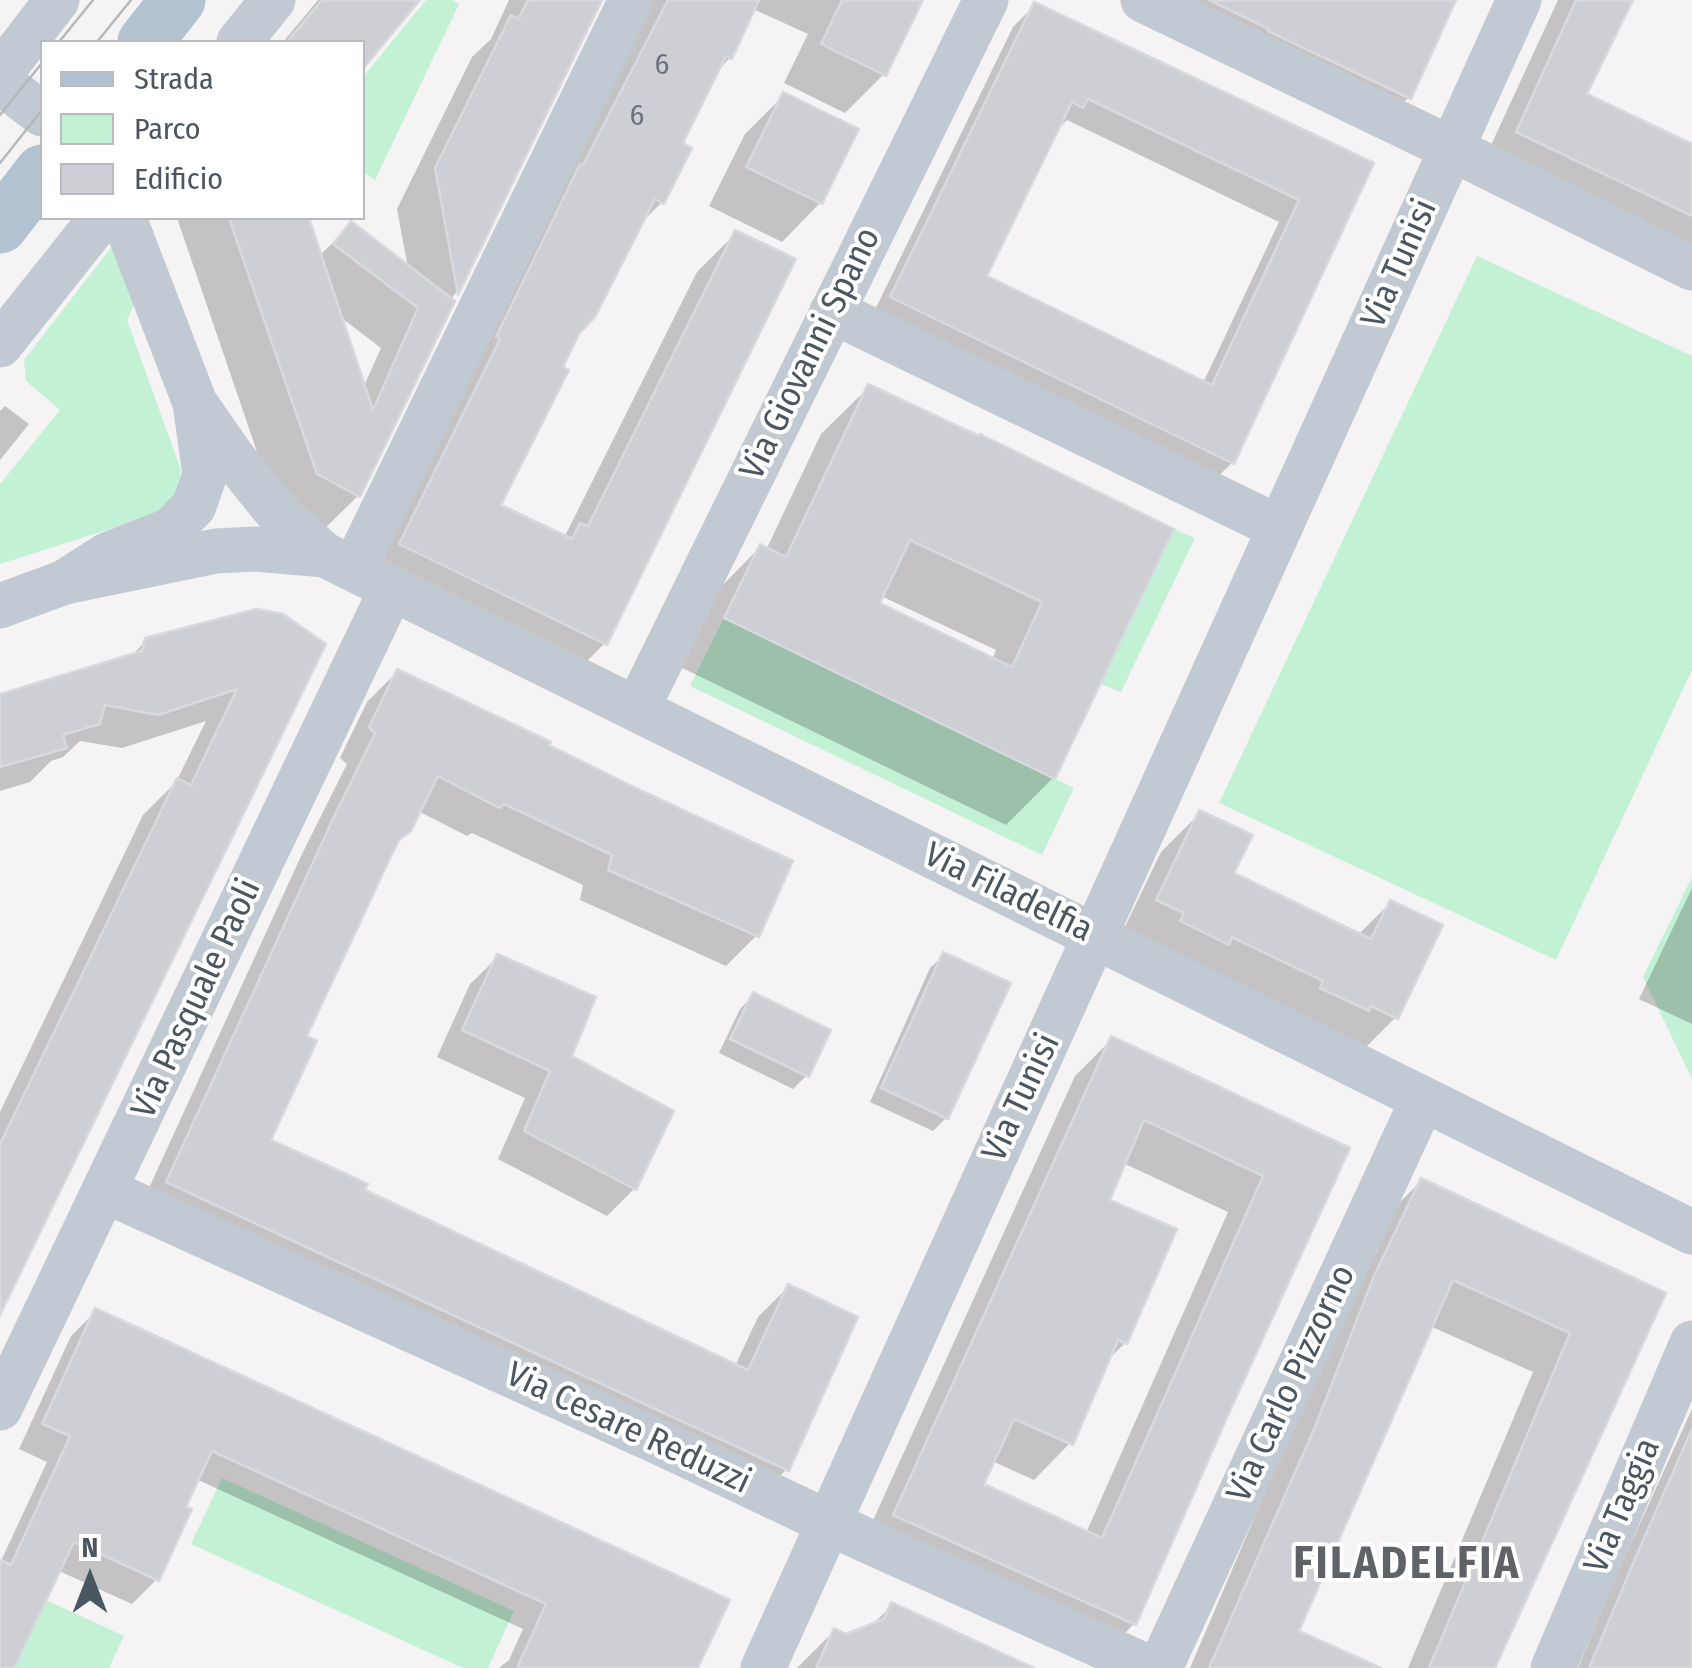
<!DOCTYPE html>
<style>
body{margin:0}
#map{position:relative;width:1692px;height:1668px;overflow:hidden;background:#f5f3f3;font-family:"Fira Sans Condensed",sans-serif}
canvas{display:block}
.legend{position:absolute;left:40px;top:40px;width:325px;height:180px;box-sizing:border-box;background:#fff;border:2px solid #b7bbc0;margin:0;padding:12px 18px;list-style:none;font-size:30px;color:#4a5661}
.legend li{display:flex;align-items:center;gap:20px;height:50px}
.legend b{width:50px;border:2px solid #b7bbc0}
.north{position:absolute;left:40px;top:1528px;width:100px;height:100px;-webkit-text-stroke:8px #fff;paint-order:stroke;rotate:0deg;font-size:28px;font-weight:700;line-height:40px;text-align:center;color:#4a5661}
.north::after{content:'';display:block;margin:auto;width:35px;height:45px;background:#4a5661;clip-path:polygon(50% 0,100% 100%,50% 72%,0 100%)}
</style>
<div id="map">
<canvas width="1692" height="1668"></canvas>
<ul class="legend">
<li><b style="height:12px;background:#b3c2d1"></b>Strada</li>
<li><b style="height:28px;background:#c3f1d5"></b>Parco</li>
<li><b style="height:28px;background:#cdcfd5"></b>Edificio</li>
</ul>
<div class="north">N</div>
</div>
<script>
const ctx = document.querySelector('canvas').getContext('2d');
ctx.lineJoin = 'round';
function fill(path, color) {
  ctx.fillStyle = color;
  ctx.fill(path, 'evenodd');
}
function toPath(rows) {
  const path = new Path2D();
  for (const r of rows) {
    path.moveTo(r[0], r[1]);
    for (let i = 2; i < r.length; i += 2) path.lineTo(r[i], r[i + 1]);
  }
  return path;
}
function strokePath(path, color, width, dash) {
  ctx.strokeStyle = color;
  ctx.lineWidth = width;
  ctx.lineCap = dash ? 'butt' : 'round';
  ctx.setLineDash(dash || []);
  ctx.stroke(path);
}
function label(font, color, halo, rows, align = 'center') {
  ctx.font = font + ' "Fira Sans Condensed",sans-serif';
  ctx.lineWidth = 8;
  ctx.setLineDash([]);
  ctx.textBaseline = 'middle';
  ctx.strokeStyle = halo;
  ctx.fillStyle = color;
  for (const [text, x, y, turn = 0] of rows) {
    ctx.save();
    ctx.translate(x, y);
    ctx.rotate((+turn || 0) * Math.PI / 180);
    ctx.textAlign = isNaN(turn) ? turn : align;
    if (halo) ctx.strokeText(text, 0, 0);
    ctx.fillText(text, 0, 0);
    ctx.restore();
  }
}
fill(toPath([
 [426,0,452,0,459,4,375,180,363,172,363,77],
 [113,245,137,298,127,320,181,470,175,495,157,514,0,564,0,484,60,410,26,381,24,360],
 [1477,256,1692,356,1692,670,1556,960,1219,803],
 [1174,529,1195,538,1121,692,1101,684],
 [724,618,1074,788,1042,855,690,686],
 [1692,877,1692,1079,1643,977],
 [222,1478,514,1611,488,1668,463,1668,191,1544],
 [46,1600,124,1636,109,1668,14,1668]
]), '#c3f1d5');
fill(toPath([
 [318,0,417,0,362,42,283,42],
 [509,0,599,0,456,293,450,300,358,496,319,534,278,513,177,218,306,218,319,256,351,225,408,268,397,209,472,57,491,39],
 [339,316,381,348,363,388],
 [650,0,920,0,884,74,845,113,784,83,808,34,753,9,730,58,715,73,680,144,662,202,639,225,577,333,498,506,564,538,697,272,736,233,605,643,566,682,362,584],
 [1130,0,1453,0,1409,97,1382,123],
 [1558,0,1631,0,1584,96,1692,147,1692,272,1479,171],
 [1035,5,1370,164,1232,463,1210,484,870,320,1013,27],
 [1067,120,1279,222,1203,383,984,277,1057,127,1059,128],
 [784,95,820,203,782,242,709,206,745,134],
 [869,387,1089,490,1053,778,1006,825,678,666,713,595,760,547,766,550,821,434],
 [881,596,996,650,992,660,877,604],
 [5,406,29,424,0,460,0,411],
 [282,617,0,1309,0,1112,143,815,176,782,206,721,122,748,80,741,63,757,51,761,30,782,0,791,0,696,130,657,146,641],
 [397,672,757,935,726,966,580,900,583,885,472,833,467,836,418,811,396,842,304,1038,268,1141,361,1191,735,1366,758,1317,788,1287,787,1469,757,1499,138,1212,302,854,347,764,340,758,367,702],
 [1200,813,1231,875,1358,935,1390,903,1396,1017,1357,1056,1119,939,1161,852],
 [1692,888,1692,1024,1639,999],
 [944,955,946,1118,933,1131,870,1102,930,968],
 [498,957,569,1058,671,1112,634,1189,607,1216,498,1159,525,1098,437,1057,470,984],
 [754,995,807,1075,793,1089,719,1053,740,1009],
 [1112,1039,1346,1149,1134,1624,1098,1660,859,1551,1075,1076],
 [1123,1163,1228,1212,1086,1533,981,1485,992,1461,1034,1480,1070,1443,1106,1362,1125,1343,1106,1202],
 [1421,1181,1663,1294,1494,1668,1408,1668,1533,1372,1430,1326,1296,1632,1376,1668,1190,1668,1382,1220],
 [96,1311,695,1668,499,1668,509,1660,523,1629,196,1479,157,1579,132,1604,59,1571,11,1668,0,1668,0,1563,47,1462,19,1449,71,1336],
 [1692,1409,1692,1668,1578,1668,1616,1576],
 [892,1605,1028,1668,797,1668,834,1631,846,1637,870,1627]
]), '#0003');
const building = toPath([
 [322,0,420,0,362,70,362,42,287,42,322,0],
 [528,0,602,0,458,295,435,168,511,15,518,19,528,0],
 [668,0,759,0,732,59,726,56,683,143,692,148,664,204,655,199,595,317,579,334,563,367,569,370,501,505,572,539,580,523,588,526,735,230,796,259,607,645,399,544,500,339,496,337,580,164,583,165,668,0],
 [842,0,923,0,886,76,821,44,842,0],
 [1209,0,1456,0,1411,99,1268,31,1269,29,1209,0],
 [1576,0,1633,0,1587,94,1692,144,1692,216,1516,132,1576,0],
 [1034,2,1374,163,1234,464,890,297,1034,2],
 [1088,99,1299,200,1212,385,987,276,1072,102,1083,108,1088,99],
 [783,92,859,129,822,204,746,167,783,92],
 [229,218,309,218,373,410,418,308,333,244,351,221,455,301,360,497,317,474,229,218],
 [868,384,979,436,980,434,1174,529,1055,779,724,618,760,544,786,557,868,384],
 [910,540,1042,602,1012,667,880,603,910,540],
 [257,609,283,614,326,644,0,1315,0,1144,177,778,191,785,237,689,158,715,105,705,100,724,63,735,67,748,0,767,0,694,142,651,145,638,257,609],
 [397,669,551,742,549,745,638,789,793,861,759,937,608,870,612,855,504,804,499,808,438,776,411,831,399,840,393,852,307,1036,317,1041,271,1140,368,1184,365,1190,748,1370,788,1284,858,1317,789,1471,166,1182,332,821,375,733,369,727,397,669],
 [1199,810,1253,835,1234,873,1371,939,1390,900,1443,925,1398,1019,1371,1006,1369,1011,1320,988,1323,981,1232,937,1229,945,1180,921,1184,913,1156,900,1199,810],
 [943,952,1011,983,948,1119,881,1088,943,952],
 [497,954,596,997,572,1056,674,1111,636,1190,524,1131,550,1071,462,1030,497,954],
 [753,992,831,1030,809,1077,730,1039,753,992],
 [1111,1036,1350,1148,1229,1413,1136,1625,893,1515,1111,1036],
 [1144,1120,1263,1176,1102,1538,984,1484,1014,1419,1073,1445,1118,1340,1127,1344,1177,1229,1110,1200,1144,1120],
 [1421,1178,1666,1293,1495,1668,1429,1668,1570,1333,1453,1280,1299,1631,1381,1668,1209,1668,1315,1427,1374,1276,1421,1178],
 [95,1308,730,1600,698,1668,517,1668,546,1604,212,1451,186,1507,192,1509,159,1581,74,1542,14,1668,0,1668,0,1560,11,1565,70,1436,42,1424,95,1308],
 [1692,1429,1692,1668,1589,1668,1638,1552,1692,1429],
 [891,1602,1034,1668,816,1668,834,1628,846,1634,884,1619,891,1602]
]);
fill(building, '#cdcfd5');
strokePath(building, '#d7d9de', 2.5);
strokePath(toPath([
 [1143,0,1452,149,1692,268],
 [239,42,273,0],
 [0,74,57,0],
 [0,82,42,114],
 [832,311,1280,528],
 [0,345,101,218],
 [195,403,234,459,281,517,325,555,1692,1232],
 [354,569,631,0],
 [65,582,107,555,171,530,194,506,205,474,195,403,124,218],
 [0,606,65,582,216,551,255,549,325,555],
 [637,709,986,0],
 [106,1191,665,1445,859,1537,1150,1668],
 [0,1408,392,588],
 [763,1668,1519,0],
 [1160,1668,1423,1099],
 [1553,1668,1692,1343]
]), '#c1cad2', 45);
strokePath(toPath([
 [145,42,178,0],
 [0,226,42,172]
]), '#b3c2d1', 55);
strokePath(toPath([
 [59,42,93,0],
 [97,42,131,0],
 [0,115,42,63],
 [0,163,42,110]
]), '#b5b8bd', 2.5);
label('30px', '#6b747e', null, [
 ["6",662,66],
 ["6",637,117]
]);
label('35px', '#4a5661', '#fff', [
 ["Via Tunisi",1400,264,-66],
 ["Via Giovanni Spano",811,354,-64],
 ["Via Filadelfia",1008,893,26],
 ["Via Pasquale Paoli",197,999,-65],
 ["Via Tunisi",1022,1098,-65],
 ["Via Carlo Pizzorno",1292,1384,-65],
 ["Via Cesare Reduzzi",628,1429,25],
 ["Via Taggia",1623,1506,-67]
]);
ctx.letterSpacing = '2.5px';
label('bold 45px', '#5f6368', '#fff', [
 ["FILADELFIA",1407,1565]
]);
ctx.letterSpacing = '0px';
</script>
